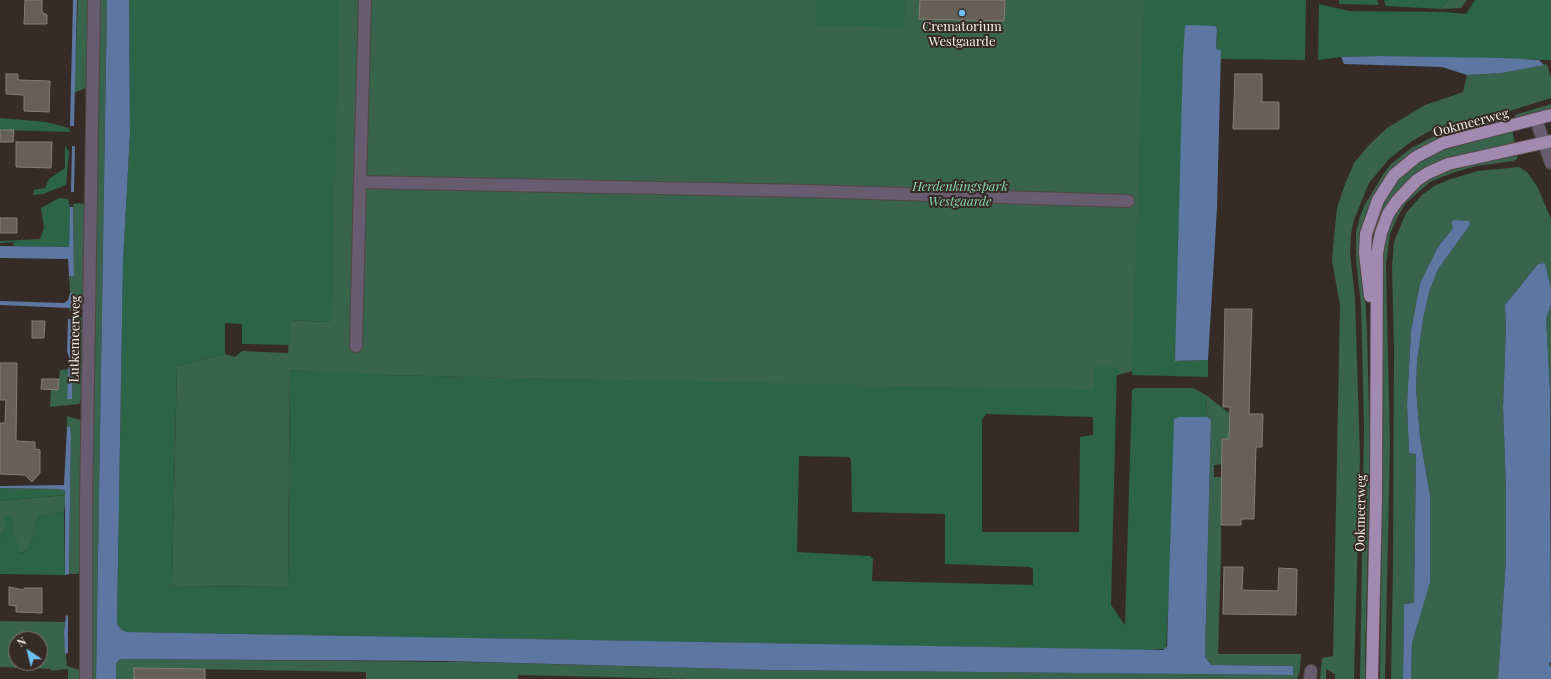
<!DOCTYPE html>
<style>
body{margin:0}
#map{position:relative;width:1551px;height:679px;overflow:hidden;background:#362b27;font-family:"Playfair Display",serif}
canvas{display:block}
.north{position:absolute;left:8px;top:631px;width:40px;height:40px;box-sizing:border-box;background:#362b27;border:1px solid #837a76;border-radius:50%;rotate:325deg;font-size:11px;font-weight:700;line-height:16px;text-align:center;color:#f7f0ed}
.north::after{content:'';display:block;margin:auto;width:14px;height:18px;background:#6dc2f3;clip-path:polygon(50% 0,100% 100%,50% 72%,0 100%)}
</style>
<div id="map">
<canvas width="1551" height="679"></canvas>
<div class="north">N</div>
</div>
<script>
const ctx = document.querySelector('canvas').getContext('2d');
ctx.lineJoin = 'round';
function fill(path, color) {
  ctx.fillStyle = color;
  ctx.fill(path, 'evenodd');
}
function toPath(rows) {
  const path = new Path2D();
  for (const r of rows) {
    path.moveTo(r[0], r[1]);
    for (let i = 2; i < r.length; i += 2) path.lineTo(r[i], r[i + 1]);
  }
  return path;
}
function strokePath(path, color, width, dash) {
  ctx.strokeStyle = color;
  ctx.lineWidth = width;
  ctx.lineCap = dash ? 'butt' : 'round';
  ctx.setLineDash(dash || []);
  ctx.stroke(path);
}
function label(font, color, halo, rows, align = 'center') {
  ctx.font = font + ' "Playfair Display",serif';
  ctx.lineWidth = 4;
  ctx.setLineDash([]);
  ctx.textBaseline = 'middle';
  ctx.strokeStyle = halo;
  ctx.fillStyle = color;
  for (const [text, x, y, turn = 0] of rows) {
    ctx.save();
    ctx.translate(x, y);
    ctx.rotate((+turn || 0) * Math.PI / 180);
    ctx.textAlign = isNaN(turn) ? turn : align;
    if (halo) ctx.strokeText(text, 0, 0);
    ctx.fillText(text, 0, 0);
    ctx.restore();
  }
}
fill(toPath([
 [78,0,88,0,88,87,74,93],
 [97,0,107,0,96,679,88,679],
 [325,0,1164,0,1149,366,1094,382,1094,390,1063,391,341,374,290,370,288,587,175,586,172,584,172,578,177,366,225,354,235,357,242,351,288,353,290,320,327,322,332,319],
 [1448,0,1467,0,1461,8,1441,9],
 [1547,64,1551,78,1551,98,1500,114,1432,130,1412,141,1389,159,1369,183,1354,220,1351,234,1350,252,1355,298,1360,457,1354,679,1335,679,1335,674,1326,669,1326,679,1320,679,1322,658,1333,656,1340,305,1332,261,1333,247,1337,208,1345,184,1354,163,1369,145,1387,128,1425,105,1463,92,1467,75,1502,73],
 [1551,104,1551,110,1514,119,1515,115],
 [1508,117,1510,119,1451,136,1377,191,1364,222,1361,234,1367,329,1370,452,1365,667,1365,679,1360,679,1364,426,1361,306,1356,260,1356,232,1359,220,1364,206,1384,173,1391,164,1410,149,1438,134],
 [1512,129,1515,144,1411,179,1404,184,1392,198,1372,263,1369,250,1374,219,1395,179,1436,150],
 [1518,152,1517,159,1514,161,1476,166,1452,173,1430,182,1406,203,1398,216,1390,234,1386,266,1390,445,1385,679,1380,679,1383,419,1381,259,1390,220,1413,189,1437,173],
 [1519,167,1527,172,1538,188,1551,219,1551,289,1545,263,1538,264,1505,305,1506,329,1503,407,1506,488,1506,559,1498,679,1411,679,1412,643,1418,621,1430,495,1420,437,1416,389,1417,362,1423,319,1429,292,1438,269,1470,225,1453,220,1451,223,1453,228,1438,247,1420,283,1411,331,1407,405,1409,453,1416,454,1414,603,1404,604,1403,679,1391,679,1393,566,1394,348,1392,267,1394,242,1406,213,1423,194,1436,185,1451,179,1478,171],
 [79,203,86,205,84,308,70,311,69,308,72,307,73,293,70,293,69,276,74,276,73,204],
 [1551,305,1551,480,1550,390,1546,317],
 [71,316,85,317,83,396,79,404,50,407,51,390,58,390,60,370,69,369,67,399,72,399,73,354],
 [1206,395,1229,413,1229,439,1222,464,1214,465,1214,477,1221,477,1221,556,1218,654,1301,654,1300,670,1297,679,686,679,518,675,518,679,366,679,366,672,134,668,134,679,116,679,116,663,120,659,473,662,770,670,1293,675,1293,666,1211,665,1205,657,1211,420,1207,417],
 [67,416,80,420,83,427,81,570,78,574,69,574,71,435,70,427,67,427],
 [66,495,64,512,39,515,28,551,19,553,6,529,0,538,0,501],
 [0,621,65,622,64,632,67,666,80,670,80,679,68,679,68,669,51,671,51,669,0,667],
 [16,639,40,639,40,663,16,663]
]), '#38634c');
fill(toPath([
 [129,0,339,0,332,319,327,322,290,320,289,345,242,344,242,324,225,323,225,354,177,366,172,578,172,584,175,586,288,587,290,370,387,375,1094,390,1094,367,1117,367,1111,605,1125,625,1132,390,1135,388,1193,388,1206,395,1207,417,1179,417,1166,649,1144,650,127,632,122,630,117,624,123,262,130,133],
 [986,414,1093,417,1093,435,1080,437,1079,532,982,532,982,420],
 [799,456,849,457,851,460,852,512,945,514,945,564,1030,567,1033,569,1033,585,872,581,873,559,870,556,797,552],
 [817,0,905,0,904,27,816,25],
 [1144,0,1306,0,1305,60,1221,59,1221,50,1216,49,1217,28,1214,26,1175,361,1208,360,1208,377,1132,375],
 [1339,0,1377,0,1379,5,1339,4],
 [1384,0,1448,0,1441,9,1386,6],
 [1475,0,1551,0,1551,60,1380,56,1341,57,1318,60,1319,4,1349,11,1445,12,1466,14],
 [0,118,46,122,69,128,70,132,0,130],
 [65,146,69,151,66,185,43,194,33,195,34,190,45,188,49,179,65,168],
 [59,198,68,199,70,207,69,247,13,246,14,242,0,243,0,241,40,239,44,228,41,208],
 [0,488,57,489,65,490,66,495,0,501],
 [64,512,65,575,0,574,0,538,6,529,4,516,11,517,20,553,28,551,39,514]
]), '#2c6448');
fill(toPath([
 [73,0,77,0,74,126,70,126],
 [107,0,129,0,130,133,123,262,117,624,122,630,127,632,1163,650,1167,647,1174,419,1179,417,1207,417,1211,420,1205,657,1211,665,1293,666,1293,675,770,670,445,661,120,659,116,663,116,679,96,679],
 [1187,25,1215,26,1217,28,1216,49,1221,50,1217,208,1208,360,1175,361,1183,58,1185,26],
 [1380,56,1504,58,1539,60,1544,65,1502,73,1467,75,1442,67,1344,64,1341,57],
 [72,146,75,146,74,192,71,192],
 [70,207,73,207,74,276,69,276,68,259,0,258,0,246,69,247],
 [1453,220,1469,221,1470,225,1438,269,1429,292,1423,319,1417,362,1416,389,1420,437,1430,495,1430,582,1412,643,1411,679,1403,679,1404,604,1414,603,1416,454,1409,453,1407,405,1411,331,1420,283,1438,247,1453,228,1451,223],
 [1545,263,1551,289,1551,305,1546,318,1550,390,1551,662,1549,664,1551,667,1551,679,1498,679,1506,559,1506,488,1503,407,1506,329,1505,305,1538,264],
 [70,293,73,293,72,307,69,308,0,305,0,301,64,303,68,300],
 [68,319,71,319,73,354,72,399,67,399,69,357,67,351],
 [67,427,70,427,71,435,69,574,65,575,65,490,57,489,0,488,0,486,64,485],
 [66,615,68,616,68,653,65,654,64,632]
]), '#5b77a2');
const building = toPath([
 [25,0,42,0,42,12,47,15,47,24,24,24,25,0],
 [920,0,1005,0,1004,21,919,19,920,0],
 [6,74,18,74,18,80,50,81,49,112,24,111,24,95,6,94,6,74],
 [1235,74,1262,74,1262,102,1279,102,1279,129,1233,129,1235,74],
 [0,130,14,130,13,142,0,142,0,130],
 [16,142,52,142,51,168,16,167,16,142],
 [0,218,17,218,17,233,0,233,0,218],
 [1225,309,1252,309,1249,414,1263,414,1262,447,1256,447,1254,519,1241,519,1241,525,1221,525,1222,439,1229,439,1230,407,1223,407,1225,309],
 [32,321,45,321,44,338,32,338,32,321],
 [0,363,17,363,16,441,35,442,35,449,40,450,40,473,32,482,25,475,0,474,0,423,5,423,6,400,0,400,0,363],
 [42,379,59,379,58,390,41,389,42,379],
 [1224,567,1243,567,1242,590,1278,591,1279,568,1297,569,1296,615,1223,614,1224,567],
 [9,587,24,590,24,588,42,588,42,613,16,612,16,606,9,605,9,587],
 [134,668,205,669,205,679,134,679,134,668]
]);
fill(building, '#676056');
strokePath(building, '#867f75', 1);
const minor = toPath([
 [365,0,360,182,807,191,1128,201],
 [1536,120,1551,163],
 [356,346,360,182],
 [86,679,86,504,94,0],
 [1310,679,1311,671]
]);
const major = toPath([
 [1370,296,1365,253,1366,234,1378,200,1394,175,1416,157,1443,143,1551,115],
 [1372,679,1376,498,1377,253,1381,233,1388,214,1397,201,1417,180,1428,173,1448,164,1551,141]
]);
strokePath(minor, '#514743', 14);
strokePath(major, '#514743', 14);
strokePath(minor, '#685c70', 12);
strokePath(major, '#a189b0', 12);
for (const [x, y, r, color] of [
 [962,13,4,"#6dc2f3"]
]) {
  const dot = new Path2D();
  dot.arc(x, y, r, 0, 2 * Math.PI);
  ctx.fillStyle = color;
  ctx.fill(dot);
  strokePath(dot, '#362b27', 1.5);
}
label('13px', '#f7f0ed', '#362b27', [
 ["Crematorium",962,27],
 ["Westgaarde",962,42]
]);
label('13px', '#f7f0ed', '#362b27', [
 ["Ookmeerweg",1471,123,-15],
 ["Lutkemeerweg",75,339,-89],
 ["Ookmeerweg",1361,513,-89]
]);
label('italic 13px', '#84d9ac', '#362b27', [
 ["Herdenkingspark",960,187],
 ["Westgaarde",960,202]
]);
</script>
